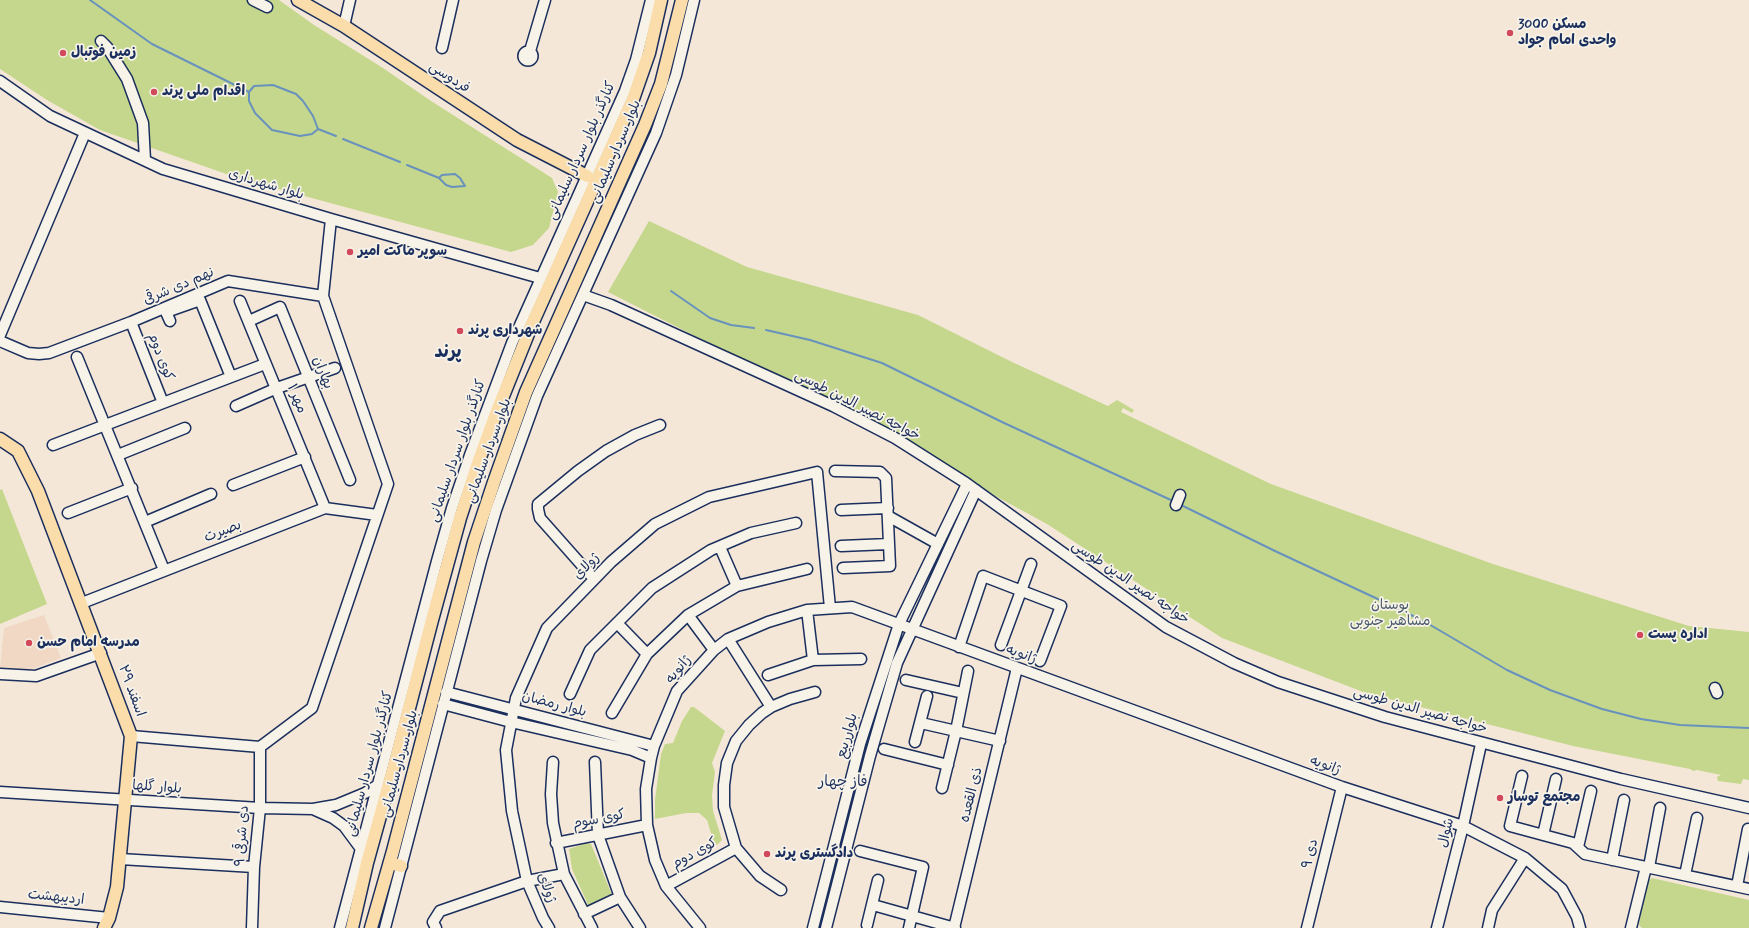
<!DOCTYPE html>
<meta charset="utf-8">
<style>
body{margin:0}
canvas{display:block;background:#f4e7d8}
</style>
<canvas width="1749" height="928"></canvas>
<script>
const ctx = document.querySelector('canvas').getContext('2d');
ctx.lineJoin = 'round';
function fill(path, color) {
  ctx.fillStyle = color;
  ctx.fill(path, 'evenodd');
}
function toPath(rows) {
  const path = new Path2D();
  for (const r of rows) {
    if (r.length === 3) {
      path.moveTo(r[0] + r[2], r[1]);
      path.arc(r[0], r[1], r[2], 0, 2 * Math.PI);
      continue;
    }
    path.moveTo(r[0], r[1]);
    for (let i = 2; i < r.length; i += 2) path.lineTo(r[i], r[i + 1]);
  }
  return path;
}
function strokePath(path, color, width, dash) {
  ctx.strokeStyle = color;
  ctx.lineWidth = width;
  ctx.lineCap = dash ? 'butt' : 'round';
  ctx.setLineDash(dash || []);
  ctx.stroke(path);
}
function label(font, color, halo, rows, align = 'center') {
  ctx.font = font + ' Mynerve,"Playpen Sans Arabic",sans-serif';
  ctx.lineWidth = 3.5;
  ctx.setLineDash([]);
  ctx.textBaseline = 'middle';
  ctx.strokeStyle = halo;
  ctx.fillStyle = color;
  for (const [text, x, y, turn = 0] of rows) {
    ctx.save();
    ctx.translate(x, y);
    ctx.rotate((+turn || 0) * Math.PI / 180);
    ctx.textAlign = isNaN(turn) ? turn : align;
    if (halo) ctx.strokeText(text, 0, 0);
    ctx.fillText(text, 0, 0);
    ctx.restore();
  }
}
fill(toPath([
 [44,615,61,658,26,671,0,668,4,628]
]), '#f0d8c4');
fill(toPath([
 [0,0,279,0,314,25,383,68,431,101,552,178,558,192,549,228,533,245,511,252,238,178,100,130,47,100,0,69],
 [649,221,747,267,918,315,1012,362,1108,406,1117,400,1134,410,1132,413,1123,408,1121,412,1271,484,1493,564,1689,626,1749,632,1749,780,1743,779,1741,784,1718,781,1717,777,1721,775,1697,770,1693,771,1690,769,1573,746,1366,693,1222,638,1047,524,780,379,608,292],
 [2,489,47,604,0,624,0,490],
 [691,707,694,707,725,731,712,763,715,772,712,795,713,811,722,840,717,845,714,843,707,820,699,813,686,813,655,819,655,800,661,754,665,744,673,743,682,721],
 [587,843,591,844,612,895,589,907,572,869,569,849],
 [1652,878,1749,900,1749,928,1642,928,1639,925,1646,883]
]), '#c5d78c');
strokePath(toPath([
 [90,0,152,44,249,92,254,86,273,85,296,94,303,101,313,116,318,129,336,136],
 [249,92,249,101,255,113,272,130,300,136,312,134,318,129],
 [343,139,400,162],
 [407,165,439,178,446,185,452,187,465,186],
 [439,178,442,175,455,174,460,178,465,186],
 [671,291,710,318,731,325,754,328],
 [766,330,810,340,882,363,1002,422,1173,501],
 [1179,504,1275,551,1397,608,1427,623,1507,670,1550,690,1602,709,1641,719,1680,725,1749,728]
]), '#6892bd', 2);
const minor = toPath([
 [253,0,267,7],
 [344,26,350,0],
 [101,41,107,47,127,79,143,123,145,160],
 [442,48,453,0],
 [530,51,545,0],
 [528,56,4.5],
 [0,81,50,116,163,169,331,219,540,278],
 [583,295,611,305,833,406,895,438,966,483,1166,627,1234,663,1278,682,1385,717,1621,779,1749,808],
 [240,301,325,508],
 [170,321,166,312,200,300,231,377],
 [249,321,280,307,350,480],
 [131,322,163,403],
 [0,335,85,133],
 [0,341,28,353,39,354,49,353,131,322,228,281,323,296,331,219],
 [77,357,164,570],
 [236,406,277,388,335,368],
 [53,445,265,364],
 [118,455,185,428],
 [835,471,880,472,886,478,890,566,843,568],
 [233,485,305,457],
 [1176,505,1180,495],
 [841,510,888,508],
 [68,513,132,488],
 [888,516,938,544],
 [145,522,211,494],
 [841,546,889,544],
 [720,547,737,586],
 [594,579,540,518,538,509,538,504,578,471,606,451,635,435,660,425],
 [82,603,325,508,377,515],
 [807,610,813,660],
 [688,615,714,650],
 [617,623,647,654],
 [728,639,771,707],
 [1001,645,1031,564],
 [959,647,983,576,1061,606,1040,661],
 [0,674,36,676,101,653],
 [768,675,813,660,861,659],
 [906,680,963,693],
 [1715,688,1717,693],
 [446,692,654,746],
 [570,694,590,650,652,588,711,550,751,533,796,523],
 [443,704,511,722,632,750,651,758],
 [612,713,647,654,688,615,737,586,807,569],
 [921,723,1000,741],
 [131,736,260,747,312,708,388,484,323,296],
 [915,742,927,696],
 [884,749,948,765],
 [595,762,598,835,620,897,640,928],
 [1522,776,1510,826,1573,843,1585,854,1749,889],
 [942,788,956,731,968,671],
 [0,792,260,808,313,809,336,805,365,793,378,785],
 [315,810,333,818,344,826,361,849],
 [1543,835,1556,779],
 [556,843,647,825],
 [1578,847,1591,791],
 [860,851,923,867,909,928],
 [120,859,254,867],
 [1612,860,1624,800],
 [1649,867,1660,808],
 [564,874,592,928],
 [1685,875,1697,818],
 [666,886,736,848],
 [1737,886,1748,829],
 [781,890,760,876,736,848,724,807,724,785,727,763,736,741,749,725,762,713,771,707,790,699,815,692],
 [873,905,955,928],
 [0,907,109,918],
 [584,914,620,897],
 [867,925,878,880],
 [252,928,254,867,260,808,260,747],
 [340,928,437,561,452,508,470,455,512,343,625,91,636,60,651,0],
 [385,928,481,561,496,510,537,396,656,133,676,75,694,0],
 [436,928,433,922,440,911,527,881,564,874,553,823,551,794,553,762],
 [549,928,543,918,527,881,512,811,506,750,516,698,547,628,611,562,655,524,709,497,817,472,830,608],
 [700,928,666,886,655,860,647,825,646,789,651,758,654,746,677,691,714,650,728,639,768,622,807,610,852,607,1342,787,1463,826,1525,858,1562,889,1577,917,1580,928],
 [813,928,860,744,899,624,967,484],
 [826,928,870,756,897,663,976,490],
 [954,928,1017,668],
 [1307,928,1342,787],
 [1437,928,1463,826,1481,744],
 [1488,928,1492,910,1525,858],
 [1631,928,1646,867]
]);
const major = toPath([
 [298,0,344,26,517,140,587,176],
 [0,439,18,451,38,491,131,736,117,887,109,918,104,928],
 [390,863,401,866],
 [352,928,367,863,395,762,432,620,460,518,478,463,495,416,532,324,633,99,649,53,661,0],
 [371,928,393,851,474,542,494,482,526,392,645,125,661,84,682,0]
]);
strokePath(minor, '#1b2f5e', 13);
strokePath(major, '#1b2f5e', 15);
strokePath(minor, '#f7f3e8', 10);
strokePath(major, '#faddab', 12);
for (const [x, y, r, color] of [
 [1510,33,4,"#d1495b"],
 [63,53,4,"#d1495b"],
 [154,92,4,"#d1495b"],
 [350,252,4,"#d1495b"],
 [460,331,4,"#d1495b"],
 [1640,635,4,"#d1495b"],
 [29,643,4,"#d1495b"],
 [1500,798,4,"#d1495b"],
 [767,854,4,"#d1495b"]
]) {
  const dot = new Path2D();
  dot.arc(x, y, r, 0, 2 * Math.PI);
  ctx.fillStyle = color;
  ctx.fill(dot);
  strokePath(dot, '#f7f3e8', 1.5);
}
label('bold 14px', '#1b2f5e', '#f7f3e8', [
 ["مسکن 3000",1518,25],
 ["واحدی امام جواد",1518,41],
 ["زمین فوتبال",71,53],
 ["اقدام ملی پرند",162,92],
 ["سوپر ماکت امیر",358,252],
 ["شهرداری پرند",468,331],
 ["اداره پست",1648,635],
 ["مدرسه امام حسن",37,643],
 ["مجتمع توسار",1508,798],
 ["دادگستری پرند",775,854]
], 'left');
label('14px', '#1b2f5e', '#f7f3e8', [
 ["فردوسی",449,78,33],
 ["کنارگذر بلوار سردار سلیمانی",582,151,-66],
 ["بلوار سردار سلیمانی",616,152,-67],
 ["بلوار شهرداری",266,185,17],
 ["نهم دی شرقی",179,287,-23],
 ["کوی دوم",160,357,69],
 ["بهاران",322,373,68],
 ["مهر ۱",296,399,67],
 ["خواجه نصیر الدین طوسی",857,406,27],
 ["کنارگذر بلوار سردار سلیمانی",458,451,-71],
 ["بلوار سردار سلیمانی",489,451,-70],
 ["بصیرت",223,532,-21],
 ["ژولای",587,567,-46],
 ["خواجه نصیر الدین طوسی",1130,583,34],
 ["ژانویه",1021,655,20],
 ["ژانویه",679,670,-50],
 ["۲۹ اسفند",131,691,70],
 ["بلوار رمضان",554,705,15],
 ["خواجه نصیر الدین طوسی",1420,711,16],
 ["بلوارربیع",848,736,-74],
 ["کنارگذر بلوار سردار سلیمانی",370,764,-75],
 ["بلوار سردار سلیمانی",400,764,-75],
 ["ژانویه",1325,766,20],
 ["بلوار گلها",157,788,4],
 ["ذی القعده",972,795,-76],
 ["کوی سوم",599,820,-11],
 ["شوال",1447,833,-76],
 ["۹ دی شرقی",243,836,-86],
 ["کوی دوم",695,854,-29],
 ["۹ دی",1311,854,-76],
 ["ژولای",546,888,69],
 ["اردیبهشت",56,898,6]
]);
label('14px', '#46596a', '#f7f3e8', [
 ["بوستان",1390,606],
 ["مشاهیر جنوبی",1390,622]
]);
label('15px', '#1b2f5e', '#f7f3e8', [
 ["فاز چهار",843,783]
]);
label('bold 18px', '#1b2f5e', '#f7f3e8', [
 ["پرند",448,353]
]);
</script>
